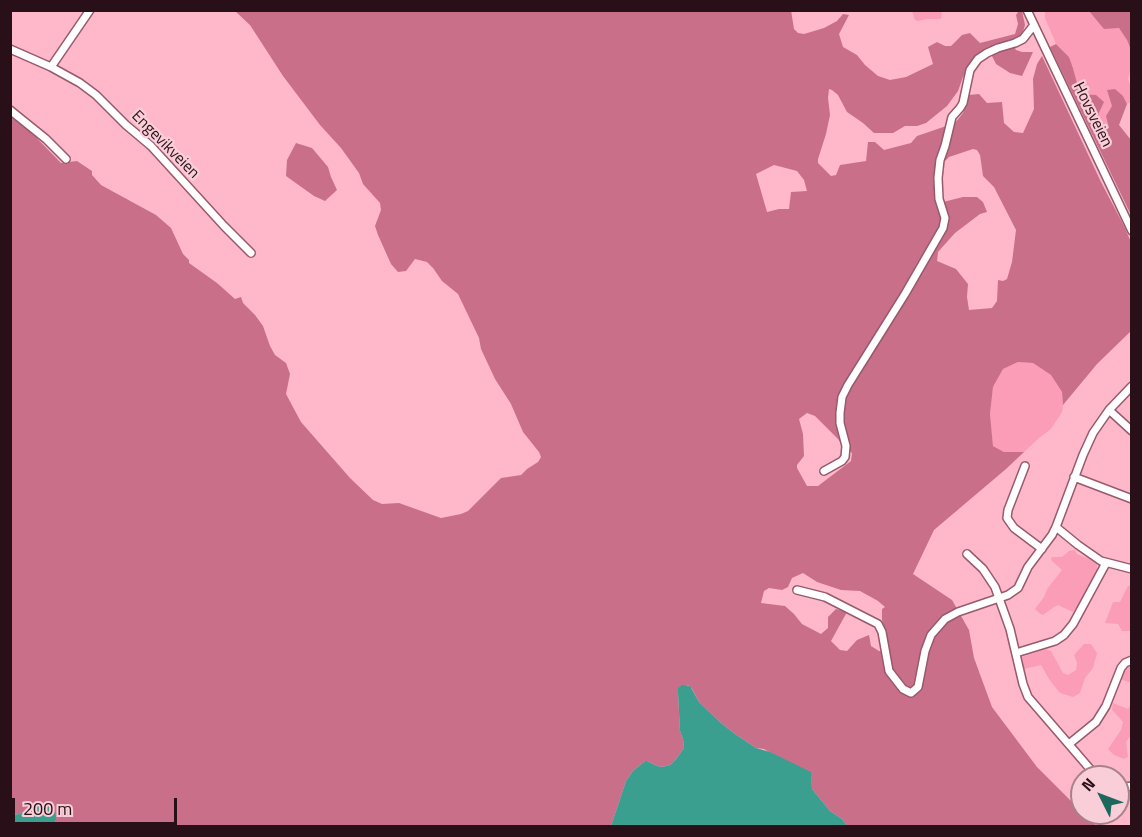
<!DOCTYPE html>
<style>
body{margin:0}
#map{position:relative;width:1142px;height:837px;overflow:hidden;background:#ffb8ca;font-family:"Titillium Web",sans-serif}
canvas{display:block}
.frame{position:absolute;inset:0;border:12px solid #291018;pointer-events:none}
.north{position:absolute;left:1070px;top:765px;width:60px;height:60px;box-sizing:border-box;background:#faced9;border:2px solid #a6828c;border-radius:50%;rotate:312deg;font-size:16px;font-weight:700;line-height:24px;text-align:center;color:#291018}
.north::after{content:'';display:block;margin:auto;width:21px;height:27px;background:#1e675c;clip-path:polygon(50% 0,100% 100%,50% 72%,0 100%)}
.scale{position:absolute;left:12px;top:798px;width:165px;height:27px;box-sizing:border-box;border:3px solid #291018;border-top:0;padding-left:8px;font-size:18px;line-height:21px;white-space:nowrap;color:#291018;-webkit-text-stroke:4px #faced9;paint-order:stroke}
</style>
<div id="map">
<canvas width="1142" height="837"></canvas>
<div class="frame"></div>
<div class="north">N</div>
<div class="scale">200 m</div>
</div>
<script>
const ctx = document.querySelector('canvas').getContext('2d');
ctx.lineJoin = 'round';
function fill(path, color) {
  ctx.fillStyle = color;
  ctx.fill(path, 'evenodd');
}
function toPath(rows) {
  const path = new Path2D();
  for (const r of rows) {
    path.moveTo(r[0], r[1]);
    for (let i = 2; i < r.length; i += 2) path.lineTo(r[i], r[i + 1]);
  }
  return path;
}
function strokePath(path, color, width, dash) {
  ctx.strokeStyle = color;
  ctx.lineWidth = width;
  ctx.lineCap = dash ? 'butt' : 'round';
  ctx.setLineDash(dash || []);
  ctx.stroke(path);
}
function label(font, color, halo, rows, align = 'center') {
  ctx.font = font + ' "Titillium Web",sans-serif';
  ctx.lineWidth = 4.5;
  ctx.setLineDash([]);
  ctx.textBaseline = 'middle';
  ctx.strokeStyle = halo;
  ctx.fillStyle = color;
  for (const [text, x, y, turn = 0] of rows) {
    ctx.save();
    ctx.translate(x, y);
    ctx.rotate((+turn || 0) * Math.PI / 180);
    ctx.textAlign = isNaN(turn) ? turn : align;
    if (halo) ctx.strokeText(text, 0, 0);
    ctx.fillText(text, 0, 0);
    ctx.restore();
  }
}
fill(toPath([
 [912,11,912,10,942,11,941,19,927,19,918,21,915,20],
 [1045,11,1089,11,1119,28,1127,40,1131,50,1131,68,1128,79,1131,87,1131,102,1127,104,1123,96,1112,107,1109,129,1100,131,1096,119,1096,95,1080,95,1073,68,1069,57,1056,44,1045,18],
 [1018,362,1033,363,1051,375,1062,392,1063,406,1062,412,1051,429,1039,438,1024,452,1004,452,993,446,990,414,993,387,1003,369],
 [1075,550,1077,554,1090,559,1097,564,1097,572,1088,592,1073,612,1058,605,1054,607,1043,615,1039,613,1035,609,1044,597,1047,589,1062,570,1051,560,1052,557,1062,557,1069,551],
 [1131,585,1131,631,1122,631,1118,624,1105,623,1113,602,1120,602,1128,586],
 [1084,644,1091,644,1097,653,1093,668,1085,678,1080,693,1073,697,1060,693,1049,679,1041,665,1024,669,1022,657,1046,649,1051,651,1063,673,1068,675,1076,670,1077,663,1074,655],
 [1130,663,1131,663,1131,683,1120,679,1123,672],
 [1113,703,1128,709,1131,704,1131,735,1126,742,1128,757,1124,759,1114,755,1108,749,1121,730,1123,722,1112,710]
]), '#fc9db8');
fill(toPath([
 [791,10,794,29,798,33,804,34,824,28,837,21,843,14,849,15,839,34,843,47,857,55,865,65,878,76,890,80,906,77,933,64,928,47,937,42,945,46,951,46,962,35,970,33,980,43,1015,34,1018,24,1016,15,1018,12,1022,11,1025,25,1022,35,1008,42,989,47,973,60,963,77,958,91,947,106,926,123,917,126,905,126,893,133,874,133,863,123,847,112,838,95,832,90,829,89,828,98,830,115,826,134,818,159,818,163,831,176,836,175,840,165,866,161,868,142,875,142,884,150,911,143,917,136,955,123,963,113,969,95,979,94,987,103,1002,102,1004,123,1014,132,1023,133,1034,109,1033,79,1037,64,1042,56,1101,182,1124,226,1131,242,1131,331,1097,364,1063,405,1062,392,1051,375,1033,363,1018,362,1003,369,993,387,990,414,993,446,1004,452,1024,452,1006,469,934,530,913,574,952,600,969,630,974,658,992,707,1037,767,1096,826,847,826,842,819,830,811,812,789,811,776,764,749,756,748,735,734,721,723,699,702,692,689,688,685,678,693,680,731,683,739,684,748,676,759,670,765,662,767,657,766,647,761,645,761,633,771,626,781,611,826,54,826,56,823,42,803,37,804,20,814,11,815,10,115,26,127,61,163,77,161,92,171,92,175,101,185,156,215,171,228,183,254,189,260,189,263,217,283,235,299,241,297,243,303,255,315,263,326,270,346,275,355,286,363,290,374,286,394,301,422,350,478,373,500,382,504,399,503,441,518,461,514,468,511,501,478,521,475,527,469,538,462,541,457,539,452,523,432,511,404,495,379,481,349,479,338,458,294,442,281,433,268,427,262,415,259,406,271,398,272,391,264,378,235,375,226,381,210,380,203,363,184,359,173,341,148,320,125,283,76,250,25,235,11],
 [973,149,977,150,980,155,983,176,994,187,1016,230,1012,262,1007,279,1003,281,998,280,997,301,992,308,969,310,967,297,968,284,956,269,937,261,938,252,955,233,980,214,987,212,983,202,977,197,963,197,943,202,942,201,941,165,949,157],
 [774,165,797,171,804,180,807,191,791,192,789,209,779,209,767,212,756,174],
 [807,413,815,416,838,439,843,446,852,453,851,461,818,486,807,486,797,468,797,465,804,456,803,434,799,419],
 [803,573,817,582,841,590,860,591,878,601,885,607,882,609,882,620,890,650,887,653,879,651,871,646,869,635,857,640,847,651,840,650,831,641,847,612,836,609,828,617,828,628,821,634,802,624,794,614,785,606,761,603,764,591,769,588,782,590,788,587,792,578],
 [1089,11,1131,11,1131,50,1127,40,1119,28,1104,29],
 [1056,44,1069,57,1073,68,1080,94,1096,95,1104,102,1096,119,1100,130,1109,128,1106,116,1112,106,1107,90,1115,89,1123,96,1127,104,1119,125,1131,140,1131,215,1050,47],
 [1014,46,1016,50,1022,52,1033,52,1022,76,1010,73,996,64,991,54],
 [296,143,312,148,328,167,331,177,337,190,325,201,314,196,286,176,287,160]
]), '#ca6f8a');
fill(toPath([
 [682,685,690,686,699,702,721,723,735,734,756,748,770,752,811,772,812,789,830,811,842,819,847,826,611,826,626,781,633,771,645,761,647,761,657,766,662,767,670,765,676,759,684,748,683,739,680,731,678,693,678,688],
 [37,803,45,803,55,813,56,817,54,826,11,826,11,815,20,814]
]), '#3b9f90');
const minor = toPath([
 [1027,10,1132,231],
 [10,49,51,67,80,83,96,95,126,125,151,146,224,226,251,253],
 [51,67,90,10],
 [10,110,46,139,66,159],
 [1109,410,1132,431],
 [1025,466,1008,510,1007,518,1014,528,1042,549],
 [824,471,842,461,845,457,846,446,840,423,840,413,842,397,848,385,905,294,943,228,945,218,939,199,938,178,940,160,945,146,952,117,960,108,963,103,970,70,978,59,987,53,998,48,1015,43,1023,39,1034,25],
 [1074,477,1132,499],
 [1056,527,1078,545,1101,561,1132,569],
 [967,554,983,569,995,587,1010,629,1023,684,1028,697,1097,777],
 [797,590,825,597,878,624,882,632,889,671,903,689,911,693,918,687,925,651,931,635,945,619,958,612,1008,595,1018,588,1028,567,1052,535,1056,527,1083,455,1093,433,1109,410,1132,386],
 [1016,653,1055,641,1064,635,1073,624,1106,563],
 [1069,744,1096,722,1106,706,1121,668,1125,663,1132,660],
 [1118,788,1132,786]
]);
strokePath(minor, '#97596b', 10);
strokePath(minor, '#fff', 7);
label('16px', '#291018', '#faced9', [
 ["Hovsveien",1092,115,64],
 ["Engevikveien",165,145,45]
]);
</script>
